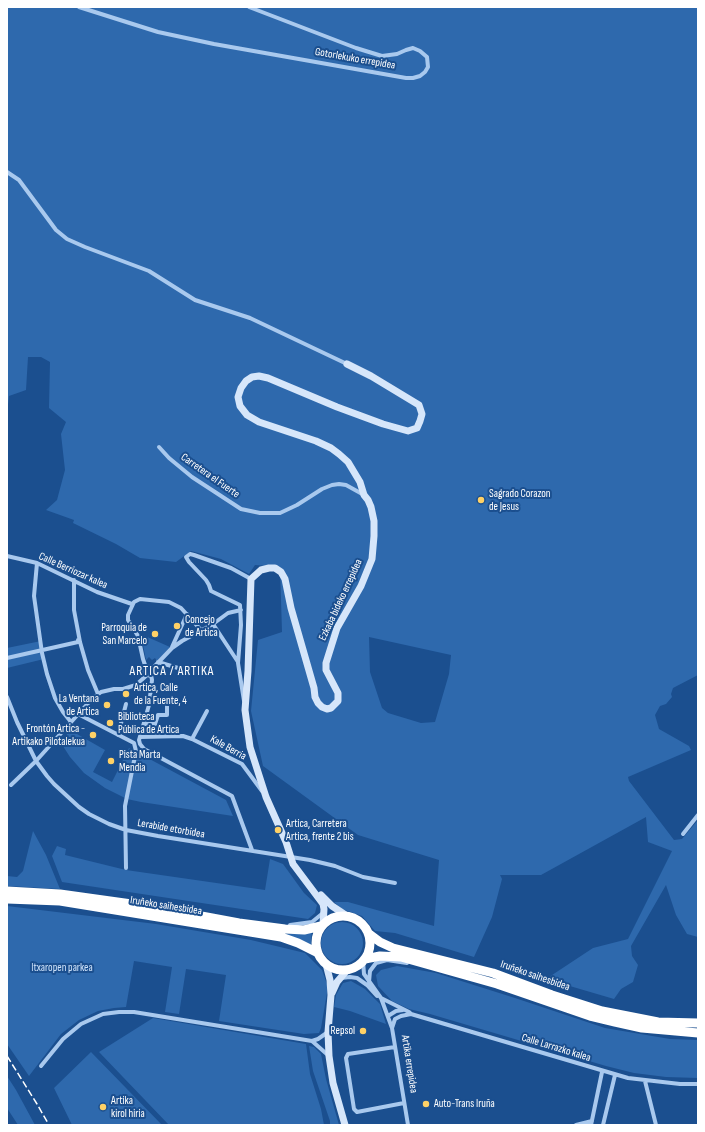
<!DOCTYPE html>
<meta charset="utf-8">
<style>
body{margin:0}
#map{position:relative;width:705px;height:1132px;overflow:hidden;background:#1b4f8f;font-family:"Sofia Sans Condensed",sans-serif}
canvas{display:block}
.frame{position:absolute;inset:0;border:8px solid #fff;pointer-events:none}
</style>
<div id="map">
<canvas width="705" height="1132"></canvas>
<div class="frame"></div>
</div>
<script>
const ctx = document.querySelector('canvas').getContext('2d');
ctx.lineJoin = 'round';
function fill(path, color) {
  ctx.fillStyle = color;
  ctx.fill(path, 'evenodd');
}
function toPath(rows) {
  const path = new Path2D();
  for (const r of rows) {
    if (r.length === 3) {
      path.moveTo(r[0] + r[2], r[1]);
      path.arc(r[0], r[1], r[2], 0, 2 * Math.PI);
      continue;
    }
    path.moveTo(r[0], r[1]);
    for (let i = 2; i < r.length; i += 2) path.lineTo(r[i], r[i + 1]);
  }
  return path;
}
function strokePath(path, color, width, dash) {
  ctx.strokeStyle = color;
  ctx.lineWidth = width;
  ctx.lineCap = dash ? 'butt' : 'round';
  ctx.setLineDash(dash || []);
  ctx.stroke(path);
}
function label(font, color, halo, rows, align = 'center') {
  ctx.font = font + ' "Sofia Sans Condensed",sans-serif';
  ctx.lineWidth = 4;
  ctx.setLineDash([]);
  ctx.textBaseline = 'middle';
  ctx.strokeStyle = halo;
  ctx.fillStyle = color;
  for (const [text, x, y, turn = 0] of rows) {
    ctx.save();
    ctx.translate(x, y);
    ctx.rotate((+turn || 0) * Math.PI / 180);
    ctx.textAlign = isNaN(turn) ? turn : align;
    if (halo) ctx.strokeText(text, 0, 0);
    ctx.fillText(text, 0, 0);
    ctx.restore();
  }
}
fill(toPath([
 [7,7,698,7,698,675,673,688,671,694,672,697,666,704,660,706,655,715,659,729,689,746,691,750,628,777,629,781,674,840,682,839,698,820,698,937,687,934,676,915,666,885,631,946,632,956,638,965,633,982,621,989,614,999,546,979,593,948,628,939,672,851,648,842,646,817,541,875,500,875,502,879,492,917,474,957,395,933,375,931,362,916,342,909,334,902,348,902,434,926,439,860,358,835,263,766,251,711,258,640,282,632,280,567,255,565,249,574,221,559,191,551,176,562,140,558,116,544,73,523,74,520,46,510,57,500,65,470,61,434,66,422,49,408,50,362,41,357,28,357,26,390,9,396,7,413],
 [369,637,451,655,449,674,435,722,421,723,388,713,382,708,370,672],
 [141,635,145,636,170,647,157,661,155,658,152,660,149,657,146,660],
 [41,641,44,659,7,668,7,648],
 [70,730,105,750,93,772,112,782,129,748,226,800,233,816,141,802,127,799,105,788,84,773,70,757,61,743],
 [33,831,46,855,60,889,7,886,7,876,17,877,23,871],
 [57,846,66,849,65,855,126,870,265,890,270,859,283,864,304,893,317,905,315,913,308,919,62,882,52,856],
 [7,906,156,924,251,940,305,953,322,970,328,987,321,1028,319,1033,304,1034,219,1021,226,975,186,969,179,1014,165,1012,172,967,134,961,126,1007,114,1008,98,1011,79,1020,61,1034,29,1076,7,1044],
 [342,943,21],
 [312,932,311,939,311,946,283,934],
 [397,966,436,973,515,998,605,1028,670,1039,698,1040,698,1078,666,1077,634,1073,606,1066,430,1014,409,1009,392,1001,378,986,376,975,381,970],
 [351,981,365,989,380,1004,386,1024,350,1011,334,1007,336,995,343,983],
 [153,1018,306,1044,310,1074,321,1109,324,1125,169,1125,99,1052],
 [309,1046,314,1047,321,1054,326,1079,339,1125,330,1125,330,1121,313,1071],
 [91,1052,162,1125,72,1125,54,1088],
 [7,1076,16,1090,35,1125,18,1125,7,1108]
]), '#2e69ad');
strokePath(toPath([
 [79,7,158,32,214,44,406,78,413,78,420,76,425,72,428,67,427,57,420,51,413,48,406,50,397,54,382,56,356,48,249,7],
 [7,172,19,180,56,230,67,239,85,247,149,271,195,300,250,318,347,364],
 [159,447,169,458,192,477,241,509,260,513,280,513,297,505,322,489,332,485,339,484,346,485,364,495],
 [7,556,37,563,97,592,132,604],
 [37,563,34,596,42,653,47,674,55,698,63,712,71,722],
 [74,580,74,610,80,642,88,670,98,694],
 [213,624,238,662],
 [172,647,187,614],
 [7,658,78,642,78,640],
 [158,662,178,668,186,668],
 [149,671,4.5],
 [146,668,143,659,138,636,128,620,128,615,134,602,140,599,169,602,181,608,201,630],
 [153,668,172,648,182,641,213,624,228,613,241,610],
 [151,675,152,680,149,705,139,740,140,744,144,749,232,796,252,850],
 [7,697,17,722,36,761,47,776,54,784,79,807,89,814,109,824,126,830,158,836,310,860,335,866,363,877,395,883],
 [244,701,238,663,241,625,240,605,211,591,209,585,206,580,189,562,186,557,190,554,194,555,231,568,251,579],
 [78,714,134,743,136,751,125,806,126,868],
 [144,724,155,724,158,715,167,715,167,703],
 [118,735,126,704],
 [140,737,183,736,192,739,242,764,262,791],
 [192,739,207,711],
 [11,785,36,761,91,700,101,692,114,689,123,689,136,685,147,675],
 [683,834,698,815],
 [290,925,312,922,323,913],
 [363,961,364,974,381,998,392,1028,408,1125],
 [341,978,350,977,357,978,367,985,377,996],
 [369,982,370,971,376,963,387,960,407,963],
 [381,998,409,1012,411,1014],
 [388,1016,396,1011,403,1010],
 [392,1028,395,1019,401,1016,411,1014,628,1078,680,1084,698,1084],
 [312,1041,329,1056],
 [395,1047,348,1054,346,1058,354,1109,357,1112,404,1103],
 [41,1066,63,1039,81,1024,103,1014,119,1012,134,1012,312,1041,318,1039,328,1032],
 [645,1081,656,1125],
 [576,1125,592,1121],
 [591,1125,602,1072],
 [603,1125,615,1075]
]), '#a9c9ee', 4);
strokePath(toPath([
 [321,895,332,906,347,916],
 [323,924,324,909,323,904,293,864,286,842,266,797,250,747,245,710,248,671,251,579,261,570,269,568,275,568,281,572,285,579,291,608,314,688,315,697,318,703,322,707,327,709,331,708,338,701,338,693,326,670,326,663,337,628,361,586,372,559,374,536,374,521,371,507,368,500,364,495,360,482,348,462,339,454,331,448,316,441,259,422,247,415,240,406,238,397,241,388,246,381,252,377,259,376,268,378,337,407,383,424,408,431,417,428,420,421,422,414,419,405,371,376,347,364],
 [326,964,330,980,331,995,328,1032,329,1056,333,1083,345,1125],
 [332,993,337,982,348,969]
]), '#d6e6fa', 7);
strokePath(toPath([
 [7,891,60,894,153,907,239,923,285,929,304,930,321,926],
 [7,899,60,901,281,937,298,943,318,953],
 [343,943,27],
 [368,933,380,942,393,948,493,973,552,995,602,1011,658,1022,698,1023],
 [365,959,380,956,401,957,497,984,590,1016,615,1022,642,1028,698,1033]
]), '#fff', 9);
strokePath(toPath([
 [7,1056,37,1104,49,1125]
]), '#fff', 1.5, [7, 3]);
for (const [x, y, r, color] of [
 [481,500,4,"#ffd166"],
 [177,626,4,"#ffd166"],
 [155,634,4,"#ffd166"],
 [126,694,4,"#ffd166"],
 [107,705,4,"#ffd166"],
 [110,723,4,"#ffd166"],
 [93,735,4,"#ffd166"],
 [111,761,4,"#ffd166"],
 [278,830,4,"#ffd166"],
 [363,1031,4,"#ffd166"],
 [426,1104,4,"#ffd166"],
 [103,1107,4,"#ffd166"]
]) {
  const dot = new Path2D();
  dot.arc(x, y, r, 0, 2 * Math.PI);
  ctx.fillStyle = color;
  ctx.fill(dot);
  strokePath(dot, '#1b4f8f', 1.5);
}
label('11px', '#fff', '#1b4f8f', [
 ["Gotorlekuko errepidea",355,59,10],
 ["Carretera el Fuerte",210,476,35],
 ["Calle Berriozar kalea",73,571,24],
 ["Ezkaba bideko errepidea",341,600,-65],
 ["Kale Berria",228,748,29],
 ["Lerabide etorbidea",171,829,10],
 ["Iruñeko saihesbidea",166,906,9],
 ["Iruñeko saihesbidea",535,976,19],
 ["Calle Larrazko kalea",556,1048,17],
 ["Artika errepidea",409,1064,81]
]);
label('11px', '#fff', '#1b4f8f', [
 ["Sagrado Corazon",489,494],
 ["de Jesus",489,507],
 ["Concejo",185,620],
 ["de Artica",185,633],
 ["Parroquia de",147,628,"right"],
 ["San Marcelo",147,641,"right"],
 ["Artica, Calle",134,688],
 ["de la Fuente, 4",134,701],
 ["La Ventana",99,699,"right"],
 ["de Artica",99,712,"right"],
 ["Biblioteca",118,717],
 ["Pública de Artica",118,730],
 ["Frontón Artica -",85,729,"right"],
 ["Artikako Pilotalekua",85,742,"right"],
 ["Pista Marta",119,755],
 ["Mendia",119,768],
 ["Artica, Carretera",286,824],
 ["Artica, frente 2 bis",286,837],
 ["Repsol",355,1031,"right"],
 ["Artika",111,1101],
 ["kirol hiria",111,1114],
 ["Auto-Trans Iruña",434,1104]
], 'left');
label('11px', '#cfe3fa', '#1b4f8f', [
 ["Itxaropen parkea",62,968]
]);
ctx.letterSpacing = '1px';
label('13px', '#fff', '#1b4f8f', [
 ["ARTICA / ARTIKA",172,672]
]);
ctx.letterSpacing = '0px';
</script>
